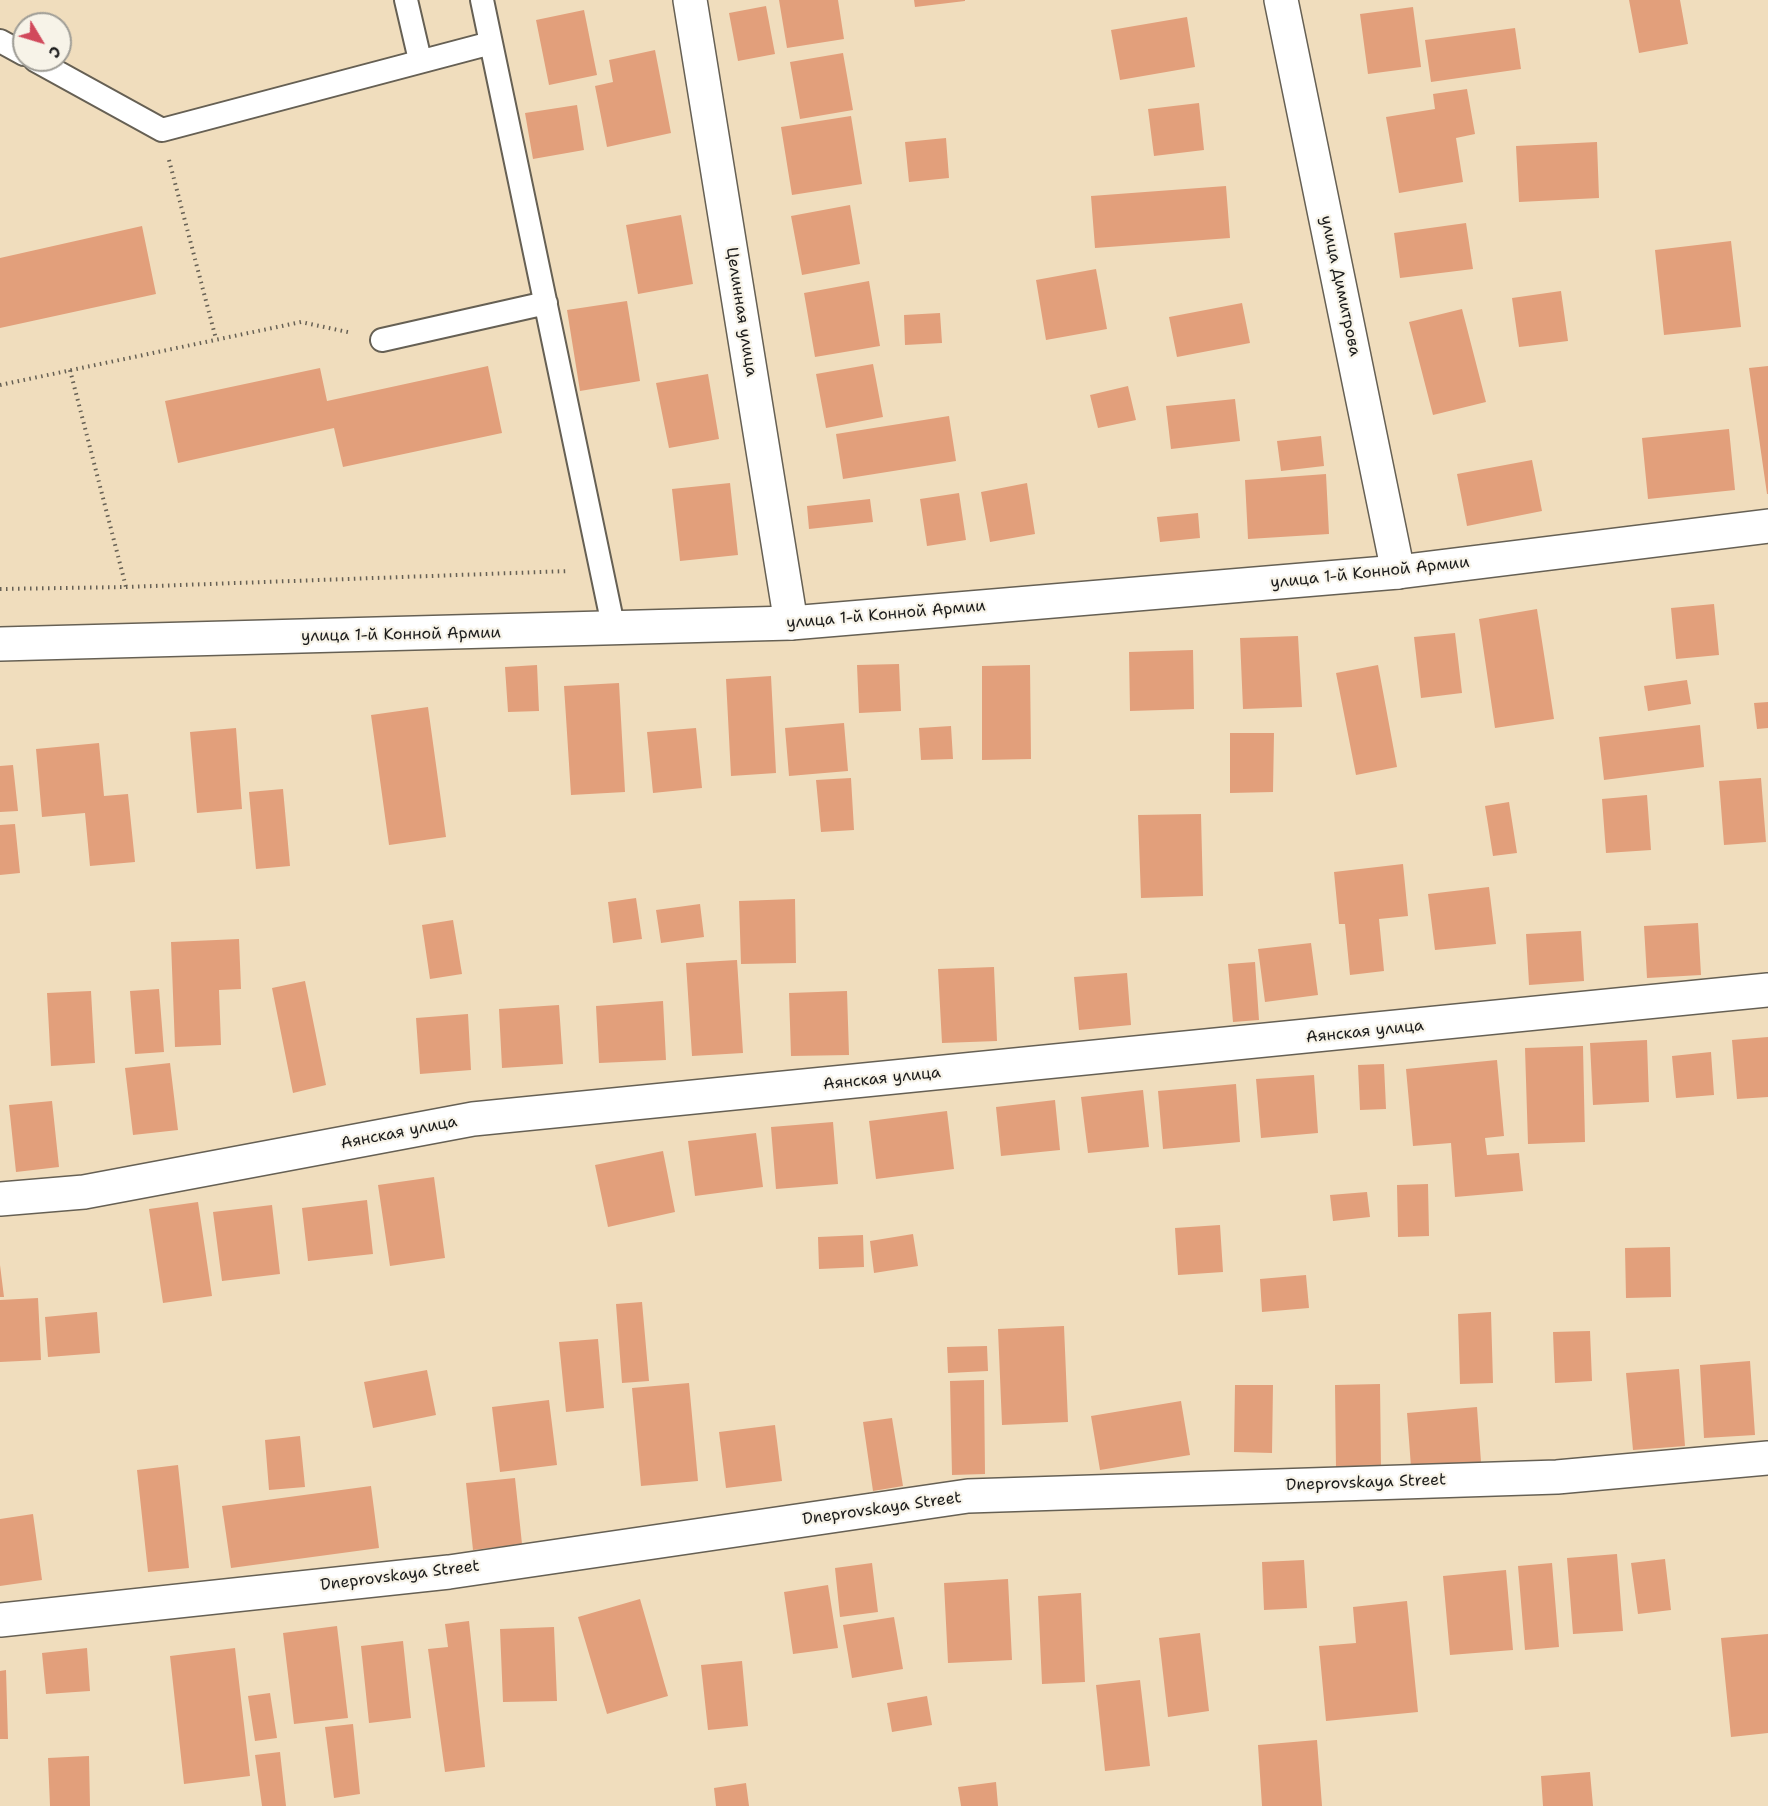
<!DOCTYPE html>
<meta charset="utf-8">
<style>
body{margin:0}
#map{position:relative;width:1768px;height:1806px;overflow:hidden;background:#f0ddbd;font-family:"Shantell Sans",sans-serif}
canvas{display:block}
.north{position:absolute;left:12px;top:12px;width:60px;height:60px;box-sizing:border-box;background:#f7f3e8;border:2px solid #9f9d96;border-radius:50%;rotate:128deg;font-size:16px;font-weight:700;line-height:24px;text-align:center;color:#1c1c1c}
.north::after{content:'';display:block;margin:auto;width:21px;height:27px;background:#d1495b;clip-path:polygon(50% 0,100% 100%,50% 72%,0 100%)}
</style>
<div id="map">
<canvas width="1768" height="1806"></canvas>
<div class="north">С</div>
</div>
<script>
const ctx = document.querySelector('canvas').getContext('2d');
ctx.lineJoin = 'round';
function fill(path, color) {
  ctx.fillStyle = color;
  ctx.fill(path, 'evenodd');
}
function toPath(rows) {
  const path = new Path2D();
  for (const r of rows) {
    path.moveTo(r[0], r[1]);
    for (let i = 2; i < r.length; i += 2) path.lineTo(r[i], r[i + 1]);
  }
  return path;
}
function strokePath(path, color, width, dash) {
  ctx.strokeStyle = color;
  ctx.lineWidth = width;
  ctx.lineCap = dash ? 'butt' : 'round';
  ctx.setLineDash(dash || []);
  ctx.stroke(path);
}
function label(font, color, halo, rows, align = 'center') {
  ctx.font = font + ' "Shantell Sans",sans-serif';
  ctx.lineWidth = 4.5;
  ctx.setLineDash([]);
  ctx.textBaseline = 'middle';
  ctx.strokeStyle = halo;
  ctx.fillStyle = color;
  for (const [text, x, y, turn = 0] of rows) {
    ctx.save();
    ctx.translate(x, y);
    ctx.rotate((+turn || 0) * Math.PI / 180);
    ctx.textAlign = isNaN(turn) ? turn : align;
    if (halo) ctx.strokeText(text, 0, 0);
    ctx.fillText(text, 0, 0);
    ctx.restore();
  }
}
fill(toPath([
 [779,0,838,0,844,39,787,48],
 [914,0,965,0,965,1,915,7],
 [1629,0,1680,0,1688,44,1639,53],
 [766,6,775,54,738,61,729,13],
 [1413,7,1421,67,1368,74,1360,14],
 [584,10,597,75,549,85,536,20],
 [1187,17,1195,67,1120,80,1111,30],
 [1515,28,1521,69,1431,82,1425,40],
 [655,50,671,133,607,147,595,86,613,82,609,60],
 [843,53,853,110,800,119,790,62],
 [1467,89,1475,134,1456,138,1463,182,1399,193,1386,117,1435,109,1433,94],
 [1199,103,1204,150,1154,156,1148,109],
 [577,105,584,150,533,159,525,113],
 [851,116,862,184,792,195,781,127],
 [946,138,949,178,909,182,905,142],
 [1597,142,1599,198,1519,202,1516,146],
 [1226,186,1230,238,1095,248,1091,196],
 [850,205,860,264,802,275,791,216],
 [681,215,693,284,638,294,626,225],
 [1466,223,1473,269,1400,278,1394,233],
 [142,226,156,294,0,328,0,258],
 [1731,241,1741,327,1664,335,1655,250],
 [1096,269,1107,329,1046,340,1036,280],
 [869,281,880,346,815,357,804,293],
 [1561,291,1568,341,1519,347,1512,298],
 [627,301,640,381,580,391,567,310],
 [1242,303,1250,343,1177,357,1169,317],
 [1462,309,1486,402,1433,415,1409,322],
 [940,313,942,343,905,345,904,315],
 [873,364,883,417,826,428,816,374],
 [488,366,502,433,343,467,334,428,178,463,165,401,320,368,327,401],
 [1768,366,1768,494,1767,494,1749,368],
 [708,374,719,439,669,448,656,383],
 [1128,386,1136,420,1098,428,1090,395],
 [1235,399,1240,441,1171,449,1166,406],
 [949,416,956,461,843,479,836,434],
 [1729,429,1735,490,1648,499,1642,438],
 [1321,436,1324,466,1281,471,1277,441],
 [1532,460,1542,511,1467,526,1457,474],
 [1326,474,1329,534,1248,539,1245,480],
 [730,483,738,555,680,561,672,489],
 [1027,483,1035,534,990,542,981,492],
 [959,493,966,540,927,546,920,499],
 [870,499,873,522,809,529,807,506],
 [1198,513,1200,538,1160,542,1157,517],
 [1714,604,1719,655,1676,659,1671,608],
 [1537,609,1554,719,1495,728,1479,619],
 [1455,633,1462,693,1421,698,1414,637],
 [1298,636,1302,707,1243,709,1240,638],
 [1193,650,1194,709,1130,711,1129,652],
 [899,664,901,711,859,713,857,665],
 [537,665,539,711,508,712,505,667],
 [1030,665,1031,759,982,760,982,666],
 [1378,665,1397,767,1356,775,1336,673],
 [771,676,776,773,731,776,726,679],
 [1687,680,1691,704,1648,711,1644,686],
 [619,683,625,792,571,795,564,686],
 [1768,702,1768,728,1757,729,1754,703],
 [428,707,446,837,389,845,371,715],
 [844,723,848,771,789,776,785,728],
 [1700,725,1704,767,1604,780,1599,737],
 [951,726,953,759,921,760,919,728],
 [236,728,242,809,197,813,190,732],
 [696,728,702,788,653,793,647,732],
 [1230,733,1274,733,1273,792,1230,793],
 [99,743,104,796,128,794,135,862,90,866,85,813,42,817,36,749],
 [13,765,18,811,0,812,0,766],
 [851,778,854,830,821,832,816,780],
 [1761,778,1766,842,1724,845,1719,781],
 [283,789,290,866,256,869,249,792],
 [1647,795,1651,850,1606,853,1602,799],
 [1509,802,1517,853,1493,856,1485,806],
 [1201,814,1203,896,1141,898,1138,815],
 [15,824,20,873,0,875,0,825],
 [1403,864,1408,916,1379,919,1384,971,1350,975,1345,924,1339,924,1334,872],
 [1489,887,1496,944,1435,950,1428,894],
 [636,898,642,939,613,943,608,902],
 [795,899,796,963,741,964,739,901],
 [700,904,704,937,661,943,656,910],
 [453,920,462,974,430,979,422,925],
 [1698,923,1701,975,1647,978,1644,926],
 [1581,931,1584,981,1529,985,1526,934],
 [239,939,241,989,219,990,221,1045,175,1047,171,942],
 [1311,943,1318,995,1265,1002,1258,949],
 [737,960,743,1053,692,1056,686,963],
 [1255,962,1259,1020,1233,1022,1228,964],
 [994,967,997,1041,942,1043,938,969],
 [1127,973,1131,1025,1079,1030,1074,977],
 [305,981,326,1085,293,1093,272,988],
 [159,989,164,1052,135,1054,130,991],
 [91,991,95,1063,51,1066,47,993],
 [847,991,849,1055,791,1056,789,993],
 [663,1001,666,1060,599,1063,596,1006],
 [559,1005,563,1064,502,1068,499,1009],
 [468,1014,471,1070,420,1074,416,1018],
 [1768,1037,1768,1097,1737,1099,1732,1040],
 [1647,1040,1649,1102,1593,1105,1590,1043],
 [1583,1046,1585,1142,1528,1144,1525,1048],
 [1711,1052,1714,1095,1676,1098,1672,1056],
 [1497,1060,1504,1136,1485,1138,1487,1155,1519,1153,1523,1191,1455,1197,1451,1143,1413,1146,1406,1069],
 [170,1063,178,1130,133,1135,125,1068],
 [1384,1064,1386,1109,1360,1110,1358,1065],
 [1314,1075,1318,1133,1261,1138,1256,1079],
 [1236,1084,1240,1142,1163,1149,1158,1091],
 [1143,1090,1149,1147,1088,1153,1081,1097],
 [1055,1100,1060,1150,1001,1156,996,1107],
 [52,1101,59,1167,16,1172,9,1105],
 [947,1111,954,1169,876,1179,869,1121],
 [833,1122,838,1184,776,1189,771,1127],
 [756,1133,763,1187,695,1196,688,1141],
 [663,1151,675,1212,608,1227,595,1165],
 [434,1177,445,1258,390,1266,378,1185],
 [1428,1184,1429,1236,1398,1237,1397,1185],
 [1367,1192,1370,1217,1333,1221,1330,1195],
 [367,1200,373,1254,308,1261,302,1208],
 [198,1202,212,1296,163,1303,149,1209],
 [272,1205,280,1274,222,1281,213,1212],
 [1220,1225,1223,1272,1178,1275,1175,1228],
 [913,1234,918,1266,874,1273,870,1241],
 [863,1235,864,1267,819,1269,818,1237],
 [1670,1247,1671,1297,1626,1298,1625,1248],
 [0,1265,4,1297,0,1297],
 [1306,1275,1309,1308,1262,1312,1260,1279],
 [38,1298,41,1360,0,1362,0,1300],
 [642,1302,649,1381,622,1383,616,1304],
 [97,1312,100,1353,48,1357,45,1317],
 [1491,1312,1493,1383,1460,1384,1458,1314],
 [1064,1326,1068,1422,1002,1425,998,1329],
 [1590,1331,1592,1381,1555,1383,1553,1332],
 [598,1339,604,1408,566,1412,559,1342],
 [987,1346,988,1371,948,1373,947,1347],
 [1750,1361,1755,1435,1704,1438,1700,1365],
 [1679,1369,1685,1446,1633,1450,1626,1373],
 [427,1370,436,1415,373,1428,364,1382],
 [984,1380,985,1474,952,1475,950,1381],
 [689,1383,698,1481,641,1486,632,1388],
 [1380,1384,1381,1468,1336,1469,1335,1385],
 [1235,1385,1273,1385,1272,1453,1234,1452],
 [549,1400,557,1465,500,1472,492,1407],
 [1181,1401,1190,1455,1100,1470,1091,1416],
 [1477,1407,1481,1462,1411,1467,1407,1413],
 [892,1418,903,1486,873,1491,863,1422],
 [775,1425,782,1481,726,1488,719,1432],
 [300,1436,305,1487,269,1490,265,1440],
 [178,1465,189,1568,148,1572,137,1470],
 [515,1478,522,1544,473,1550,466,1483],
 [371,1486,379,1548,231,1568,222,1506],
 [33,1514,42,1580,0,1586,0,1519],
 [1617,1554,1623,1631,1573,1634,1567,1558],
 [1665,1559,1671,1610,1638,1614,1631,1563],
 [1304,1560,1307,1608,1264,1610,1262,1562],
 [872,1563,878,1612,840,1617,835,1568],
 [1552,1563,1559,1647,1525,1650,1518,1566],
 [1506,1570,1513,1650,1450,1655,1443,1576],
 [1008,1579,1012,1660,948,1663,944,1583],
 [828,1585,838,1648,793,1654,784,1592],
 [1081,1593,1085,1682,1042,1684,1038,1596],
 [640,1599,668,1696,607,1714,578,1617],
 [1407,1601,1418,1712,1326,1721,1319,1646,1356,1643,1353,1607],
 [894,1617,903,1669,852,1678,843,1625],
 [469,1621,485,1767,445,1772,428,1649,448,1647,445,1624],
 [337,1626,348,1718,294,1724,283,1633],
 [554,1627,557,1701,503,1702,500,1629],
 [1200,1633,1209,1711,1168,1717,1159,1638],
 [1768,1634,1768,1733,1731,1737,1721,1638],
 [403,1641,411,1718,369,1723,361,1646],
 [87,1648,90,1691,46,1694,42,1653],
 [235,1648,250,1776,184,1784,170,1656],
 [742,1661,748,1726,708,1730,701,1665],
 [6,1670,8,1739,0,1739,0,1671],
 [1140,1680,1150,1766,1105,1771,1096,1685],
 [270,1693,277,1738,255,1741,248,1696],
 [927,1696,932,1725,892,1732,887,1703],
 [353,1724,360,1794,334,1798,325,1727],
 [1317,1740,1322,1806,1262,1806,1258,1745],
 [280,1752,286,1806,262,1806,255,1755],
 [89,1756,90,1806,50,1806,48,1758],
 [1590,1772,1593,1806,1543,1806,1541,1776],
 [996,1782,998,1806,961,1806,958,1787],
 [746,1783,749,1806,716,1806,714,1788]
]), '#e29f7b');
const lane = toPath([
 [406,0,420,60],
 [482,0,614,630],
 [0,41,24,54],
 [35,60,162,130,491,43],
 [382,340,546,303]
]);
const street = toPath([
 [690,0,791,623],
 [1281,0,1398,572],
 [0,1199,84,1192,473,1119,1768,990],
 [0,1620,449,1572,968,1496,1557,1477,1768,1458]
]);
const secondary = toPath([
 [0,644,791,623,1398,572,1768,526]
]);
strokePath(lane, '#666054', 26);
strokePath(street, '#666054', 36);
strokePath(secondary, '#666054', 36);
strokePath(toPath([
 [169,160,216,339],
 [70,370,126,587],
 [0,385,301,322,352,333],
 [0,589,126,587,569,571]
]), '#666054', 4, [1.5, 4.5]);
strokePath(lane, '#fff', 22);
strokePath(street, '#fff', 33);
strokePath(secondary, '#fff', 33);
label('16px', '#1c1c1c', '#f7f3e8', [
 ["улица Димитрова",1340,286,78],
 ["Целинная улица",741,312,81],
 ["улица 1-й Конной Армии",1370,573,-6],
 ["улица 1-й Конной Армии",886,615,-5],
 ["улица 1-й Конной Армии",401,635,-1],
 ["Аянская улица",1365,1032,-6],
 ["Аянская улица",882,1079,-6],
 ["Аянская улица",399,1133,-11],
 ["Dneprovskaya Street",1366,1483,-2],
 ["Dneprovskaya Street",882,1509,-8],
 ["Dneprovskaya Street",400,1576,-7]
]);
</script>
